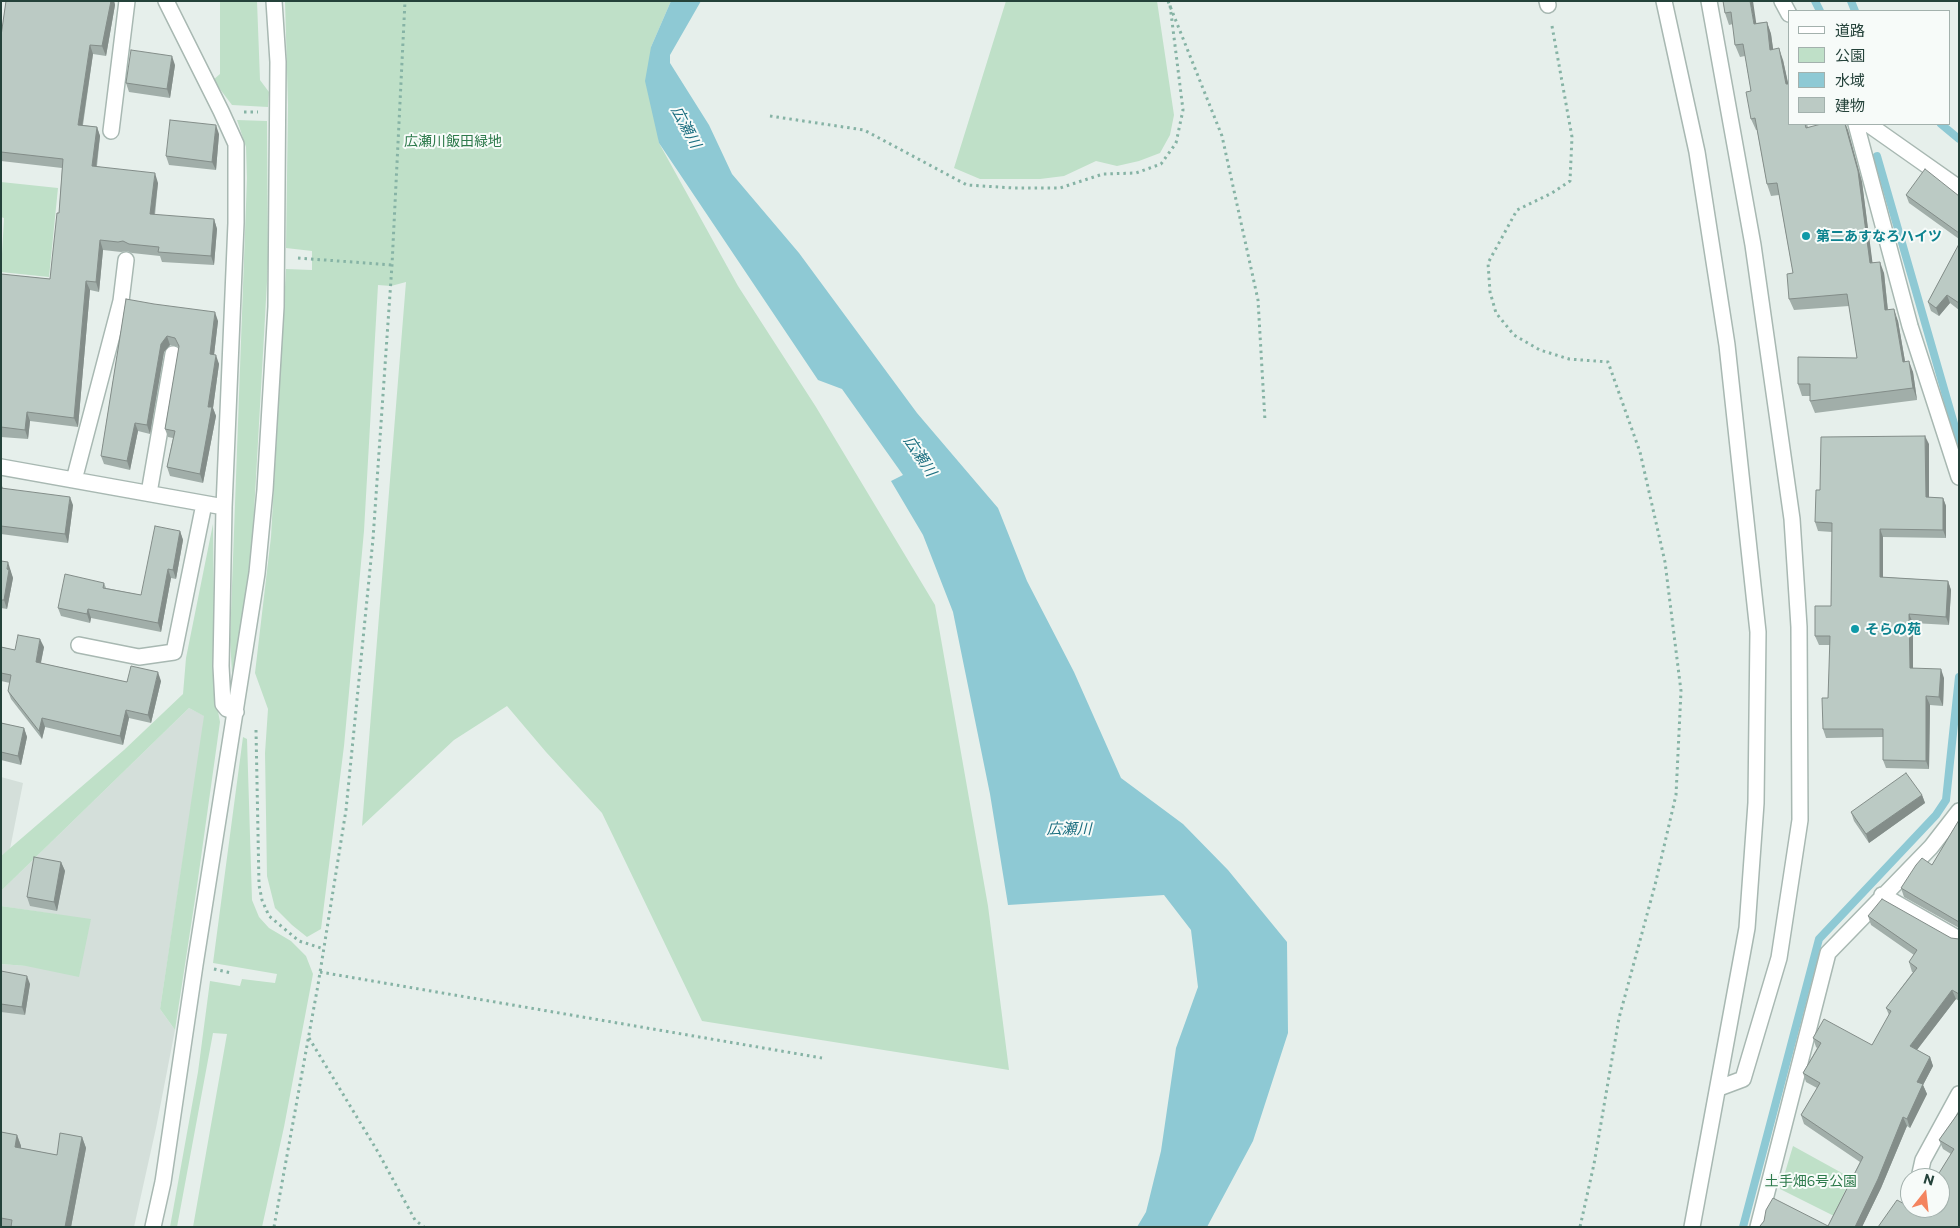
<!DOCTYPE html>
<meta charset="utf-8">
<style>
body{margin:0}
#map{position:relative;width:1960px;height:1228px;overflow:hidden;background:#e6efeb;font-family:Commissioner,"Noto Sans JP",sans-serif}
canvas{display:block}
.frame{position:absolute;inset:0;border:2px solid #24423a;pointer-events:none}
.legend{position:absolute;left:1788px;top:10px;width:162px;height:115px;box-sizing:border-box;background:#f7fbf9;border:1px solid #a3b1ad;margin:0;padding:6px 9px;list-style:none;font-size:15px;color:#24423a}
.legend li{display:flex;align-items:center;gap:10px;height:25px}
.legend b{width:25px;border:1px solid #a3b1ad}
.north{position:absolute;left:1900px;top:1168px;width:50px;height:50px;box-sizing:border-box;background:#f7fbf9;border:1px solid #a3b1ad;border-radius:50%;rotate:16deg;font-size:14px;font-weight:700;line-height:20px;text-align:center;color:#24423a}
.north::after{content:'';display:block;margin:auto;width:18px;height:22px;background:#f4845f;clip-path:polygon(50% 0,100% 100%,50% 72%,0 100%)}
</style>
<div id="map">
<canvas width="1960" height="1228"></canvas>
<div class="frame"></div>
<ul class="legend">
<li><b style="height:6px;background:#fff"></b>道路</li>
<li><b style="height:14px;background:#bfe0c8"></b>公園</li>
<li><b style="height:14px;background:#8ec9d4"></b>水域</li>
<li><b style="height:14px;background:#bbcac4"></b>建物</li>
</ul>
<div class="north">N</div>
</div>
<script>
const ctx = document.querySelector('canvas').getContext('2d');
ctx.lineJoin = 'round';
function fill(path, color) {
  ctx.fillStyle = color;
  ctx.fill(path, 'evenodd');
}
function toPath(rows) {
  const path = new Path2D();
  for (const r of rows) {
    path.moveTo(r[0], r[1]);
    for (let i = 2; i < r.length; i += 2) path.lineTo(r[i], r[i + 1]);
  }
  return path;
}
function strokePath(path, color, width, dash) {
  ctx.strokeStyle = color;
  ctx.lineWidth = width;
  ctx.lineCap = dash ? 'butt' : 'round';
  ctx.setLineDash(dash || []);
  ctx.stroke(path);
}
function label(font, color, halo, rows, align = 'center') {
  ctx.font = font + ' Commissioner,"Noto Sans JP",sans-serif';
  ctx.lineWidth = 4;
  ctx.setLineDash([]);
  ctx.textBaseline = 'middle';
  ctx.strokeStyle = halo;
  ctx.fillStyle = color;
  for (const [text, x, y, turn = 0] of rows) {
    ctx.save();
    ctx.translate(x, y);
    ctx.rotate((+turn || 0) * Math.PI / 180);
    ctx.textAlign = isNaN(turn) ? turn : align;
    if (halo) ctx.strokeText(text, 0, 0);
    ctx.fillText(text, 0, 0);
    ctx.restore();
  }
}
fill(toPath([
 [189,708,205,716,160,1009,175,1030,156,1128,134,1227,1,1227,1,964,26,966,91,920,1,906,1,891],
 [1,777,23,783,10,849,1,856]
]), '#d4dfda');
fill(toPath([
 [220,1,257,1,260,80,269,92,268,107,232,105,213,80,220,74],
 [285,1,671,1,651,47,659,143,738,286,816,407,935,605,988,906,1009,1070,702,1021,602,813,546,752,507,706,454,740,362,826,406,282,391,286,378,285,364,531,344,746,321,929,307,937,292,925,275,908,267,876,265,753,268,709,255,673,271,537,286,269,312,270,312,251,286,248,288,105],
 [1006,1,1157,1,1174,115,1170,135,1160,153,1139,161,1117,166,1096,161,1064,176,1040,179,980,179,954,168],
 [237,120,267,121,268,264,251,566,233,689,230,640,247,178,246,147],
 [1,182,58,188,49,277,1,272,4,218,1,217],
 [213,524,215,695,220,722,197,886,175,1030,160,1009,204,716,189,708,1,891,1,856,124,750,183,694,186,658],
 [243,737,247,739,252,900,259,917,269,928,291,941,306,956,313,974,284,1127,262,1227,193,1227,227,1034,213,1033,177,1227,170,1227,198,1072,210,981,240,986,242,979,275,983,277,974,213,963],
 [1,906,91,919,79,977,26,966,1,964],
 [1793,1146,1851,1178,1834,1216,1780,1189]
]), '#bfe0c8');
fill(toPath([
 [671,1,701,1,670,55,670,63,709,125,732,174,799,253,917,413,998,508,1027,581,1074,672,1121,778,1183,824,1228,870,1287,942,1288,1033,1253,1141,1207,1227,1137,1227,1146,1212,1161,1151,1176,1048,1198,987,1191,930,1164,895,1008,905,990,794,953,612,923,535,891,481,903,475,842,389,818,380,659,143,645,81,651,47]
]), '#8ec9d4');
strokePath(toPath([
 [1815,1,1820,11],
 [1851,1,1855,11],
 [1941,124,1959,139],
 [1877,156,1959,441],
 [1743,1227,1819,939,1936,815,1946,800,1959,677]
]), '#8ec9d4', 8);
const minor = toPath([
 [1547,1,1548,5],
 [1709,1,1753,245,1792,519,1799,627,1800,820,1779,958,1743,1079,1719,1088],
 [1782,1,1789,14],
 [1856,124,1910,326,1959,477],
 [1868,124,1959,188],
 [111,131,127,1],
 [1,467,224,507,236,223,236,144,221,111,166,1],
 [74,480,121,301,126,260],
 [149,493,173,354],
 [224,507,221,666,223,704,227,709,236,712],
 [79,645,139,657,174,652,204,504],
 [1882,895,1959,939],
 [1919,1178,1923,1160,1959,1094],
 [153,1227,163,1182,195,965,257,573,265,490,276,307,278,62,274,1],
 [1758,1227,1828,953,1931,847,1959,811]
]);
const tertiary = toPath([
 [1664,1,1697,152,1727,345,1758,632,1756,803,1747,928,1692,1227]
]);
strokePath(minor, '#a8b8b2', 18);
strokePath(tertiary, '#a8b8b2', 18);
strokePath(toPath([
 [1168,1,1222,136,1258,300,1265,421],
 [1552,26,1572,137,1570,181,1552,193,1517,210,1488,263,1490,292,1496,313,1514,335,1540,350,1569,359,1608,362,1640,452,1665,562,1681,691,1676,795,1655,885,1619,1018,1594,1164,1580,1227],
 [244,112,258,112],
 [770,116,864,130,967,185,1014,188,1060,188,1103,174,1136,173,1161,164,1176,143,1183,110,1170,5],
 [298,258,392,265],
 [256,730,259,885,262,900,269,916,299,941,324,949],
 [214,969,231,973],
 [320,972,822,1058],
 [309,1038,378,1152,415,1220,424,1227],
 [274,1227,318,985,346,810,373,539,392,265,405,1]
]), '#86b3a5', 3, [2.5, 4]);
strokePath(minor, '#fff', 15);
strokePath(tertiary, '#fff', 15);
fill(toPath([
 [6,1,114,1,115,5,106,56,93,54,83,125,97,127,100,136,97,166,158,183,155,215,214,219,217,229,214,265,162,262,160,256,132,253,127,251,121,252,103,250,99,292,90,290,78,427,30,421,28,439,1,437,1,274,50,279,59,213,62,168,1,161,1,36],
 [1723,1,1756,23,1767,22,1771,34,1773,50,1783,60,1788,84,1807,124,1808,127,1846,124,1862,182,1872,262,1884,273,1888,310,1898,321,1905,361,1913,372,1917,400,1815,413,1810,401,1810,396,1802,396,1798,384,1857,358,1849,306,1794,310,1789,299,1793,273,1779,195,1771,196,1767,184,1757,130,1756,130,1751,119,1751,91,1745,56,1740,57,1735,45,1733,24,1729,25,1725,13],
 [175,65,170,98,129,92,126,83],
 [219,134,216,170,169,165,166,156],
 [1906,195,1959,196,1959,239,1909,203],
 [1959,244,1959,310,1950,303,1939,316,1931,311,1928,302],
 [126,299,218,321,214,355,219,364,213,408,216,416,203,483,170,476,167,467,173,438,168,437,165,429,179,347,170,345,164,352,150,434,138,431,130,470,104,464,101,456],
 [1929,444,1929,497,1943,498,1946,506,1946,538,1883,537,1883,577,1948,581,1951,590,1949,625,1913,623,1913,668,1944,678,1943,706,1930,705,1929,769,1886,768,1883,760,1883,737,1826,738,1823,729,1828,698,1830,645,1819,645,1815,636,1831,606,1832,532,1818,531,1815,522,1820,490],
 [1,484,3,488,73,505,68,543,1,534],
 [180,531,183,540,176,579,171,578,161,632,91,618,90,623,61,616,58,608,104,583,106,588,141,595],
 [1,561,11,571,11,573,13,578,7,609,1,608],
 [1,647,15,650,44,647,41,663,127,682,161,681,151,723,129,718,123,745,45,727,42,739,11,699,8,691,10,683,1,681],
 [1,723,24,728,27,737,21,765,1,760],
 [1922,795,1925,803,1869,843,1854,821,1851,812],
 [1959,820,1959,928,1904,897,1901,888,1932,865],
 [61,862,65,871,57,911,30,906,27,897],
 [1868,916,1951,938,1959,939,1959,1001,1956,999,1917,1050,1930,1057,1933,1066,1923,1085,1927,1094,1910,1128,1907,1126,1881,1188,1862,1227,1760,1227,1760,1226,1828,1226,1860,1162,1804,1124,1801,1115,1817,1088,1806,1082,1803,1073,1817,1048,1816,1047,1813,1038,1872,1045,1889,1015,1886,1008,1913,972,1912,972,1909,962,1914,955,1871,925],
 [1,971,30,984,25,1015,1,1012],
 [1959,1112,1959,1227,1916,1210,1951,1154,1943,1149,1939,1140],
 [1,1132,17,1135,21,1146,21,1148,57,1155,82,1137,86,1148,71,1227,1,1227]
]), '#a1aea9');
fill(toPath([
 [110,1,114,1,115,5,106,56,102,46],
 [1750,1,1753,1,1758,35,1754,24],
 [1767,22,1771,34,1775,62,1770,50],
 [90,45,93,54,81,134,78,125],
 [1779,48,1783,60,1789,87,1786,84],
 [172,56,175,65,170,98,167,89],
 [1845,124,1848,130,1862,182,1874,274,1870,263],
 [216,125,219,134,216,170,212,162],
 [97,127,100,136,95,175,92,166],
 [155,173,158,183,153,224,150,214],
 [214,219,217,229,214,265,211,256],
 [100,240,103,250,99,292,96,282],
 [1880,262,1884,273,1889,322,1885,310],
 [86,281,90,290,78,427,74,418],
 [1947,295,1950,303,1939,316,1936,308],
 [1894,309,1898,321,1907,373,1903,362],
 [215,312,218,321,213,363,210,354],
 [167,336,170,345,164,352,150,434,147,425,161,344],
 [216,355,219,364,213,408,216,416,203,483,200,474,208,407],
 [1909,361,1913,372,1917,400,1913,388],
 [27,412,30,421,28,439,25,430],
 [135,423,138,431,130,470,127,461],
 [1925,436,1929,444,1929,506,1926,497],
 [70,497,73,505,68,543,65,534],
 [1943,498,1946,506,1946,538,1943,530],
 [1880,529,1883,537,1883,585,1880,577],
 [180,531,183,540,176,579,173,570],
 [8,562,13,578,7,609,4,600],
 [168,569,171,578,161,632,158,623],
 [1948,581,1951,590,1949,625,1946,617],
 [88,609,91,618,90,623,87,614],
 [1909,614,1913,623,1913,676,1910,668],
 [40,639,44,647,39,671,36,662],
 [1941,669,1944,678,1943,706,1939,697],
 [158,672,161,681,151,723,148,715],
 [1926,696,1930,705,1929,769,1926,761],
 [126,710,129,718,123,745,120,736],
 [42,718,45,727,42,739,39,731],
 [24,728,27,737,21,765,18,756],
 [1922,795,1925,803,1869,843,1866,834],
 [61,862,65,871,57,911,54,902],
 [27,976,30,984,25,1015,22,1007],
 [1952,990,1956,999,1913,1055,1910,1046],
 [1930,1057,1933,1066,1923,1085,1927,1094,1910,1128,1907,1119,1917,1082],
 [1903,1117,1907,1126,1881,1188,1862,1227,1855,1227],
 [17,1135,21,1146,19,1159,15,1147],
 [82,1137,86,1148,71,1227,65,1227]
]), '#838d89');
const building = toPath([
 [6,1,111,1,102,46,90,45,78,125,97,127,92,166,155,173,150,214,214,219,211,256,158,252,159,247,129,244,123,241,118,242,100,240,96,282,86,281,74,418,27,412,25,430,1,427,1,274,50,279,57,213,59,213,63,159,1,152,1,36,6,1],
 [1723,1,1750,1,1754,24,1767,22,1770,50,1779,48,1786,84,1789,84,1789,124,1805,124,1806,128,1821,124,1845,124,1858,171,1870,263,1880,262,1885,310,1894,309,1903,362,1909,361,1913,388,1810,401,1810,384,1798,384,1798,357,1857,358,1847,294,1789,299,1787,274,1793,273,1777,183,1767,184,1755,118,1751,119,1746,92,1751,91,1743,44,1735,45,1731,12,1725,13,1723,1],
 [131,50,172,56,167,89,126,83,131,50],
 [170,120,216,125,212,162,166,156,170,120],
 [1925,169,1959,196,1959,233,1906,195,1925,169],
 [1959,244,1959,303,1947,295,1936,308,1928,302,1959,244],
 [126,299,154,304,215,312,210,354,216,355,208,407,212,407,200,474,167,467,175,431,165,429,179,346,175,338,167,336,161,344,147,425,135,423,127,461,101,456,126,299],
 [1925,436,1926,497,1943,498,1943,530,1880,529,1880,577,1948,581,1946,617,1909,614,1910,668,1941,669,1939,697,1926,696,1926,761,1883,760,1883,729,1823,729,1822,698,1828,698,1830,636,1815,636,1815,606,1831,606,1832,523,1815,522,1816,490,1820,490,1821,437,1925,436],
 [1,488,70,497,65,534,1,526,1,488],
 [155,526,180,531,173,570,168,569,158,623,88,609,87,614,58,608,65,574,104,583,103,588,141,595,155,526],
 [1,561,8,562,7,569,9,570,4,600,1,600,1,561],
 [18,635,40,639,36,662,127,682,131,666,158,672,148,715,126,710,120,736,42,718,39,731,8,691,11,675,1,673,1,647,15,650,18,635],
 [1,723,24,728,18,756,1,752,1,723],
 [1906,773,1922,795,1866,834,1851,812,1906,773],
 [1959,820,1959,922,1901,888,1916,865,1922,858,1932,865,1959,820],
 [34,857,61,862,54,902,27,897,34,857],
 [1882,899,1951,938,1959,939,1959,994,1952,990,1910,1046,1930,1057,1917,1082,1923,1084,1907,1119,1903,1117,1878,1179,1855,1227,1762,1227,1760,1226,1764,1221,1766,1210,1773,1198,1828,1226,1863,1157,1801,1115,1820,1083,1803,1073,1821,1043,1813,1038,1824,1019,1872,1045,1891,1011,1886,1008,1917,968,1909,962,1917,950,1868,916,1882,899],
 [1,971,27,976,22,1007,1,1004,1,971],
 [1959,1112,1959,1227,1878,1227,1897,1200,1910,1207,1910,1208,1916,1210,1917,1208,1940,1208,1940,1178,1936,1178,1954,1149,1939,1140,1959,1112],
 [1,1132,17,1135,15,1147,57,1155,60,1133,82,1137,65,1227,11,1227,12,1220,1,1218,1,1132]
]);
fill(building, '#bbcac4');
strokePath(building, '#838d89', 1);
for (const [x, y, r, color] of [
 [1806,236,5,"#0f9aa8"],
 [1855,629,5,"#0f9aa8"]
]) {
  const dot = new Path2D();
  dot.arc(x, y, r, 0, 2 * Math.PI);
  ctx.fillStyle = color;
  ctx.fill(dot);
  strokePath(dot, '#f7fbf9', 2);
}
label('14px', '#2d7a4b', '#f7fbf9', [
 ["広瀬川飯田緑地",453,141],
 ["土手畑6号公園",1811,1181]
]);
label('bold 14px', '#0d838f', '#f7fbf9', [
 ["第二あすなろハイツ",1816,236],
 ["そらの苑",1865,629]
], 'left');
label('italic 15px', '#1c6f80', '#f7fbf9', [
 ["広瀬川",686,127,62],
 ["広瀬川",920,456,56],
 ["広瀬川",1069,829]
]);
</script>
